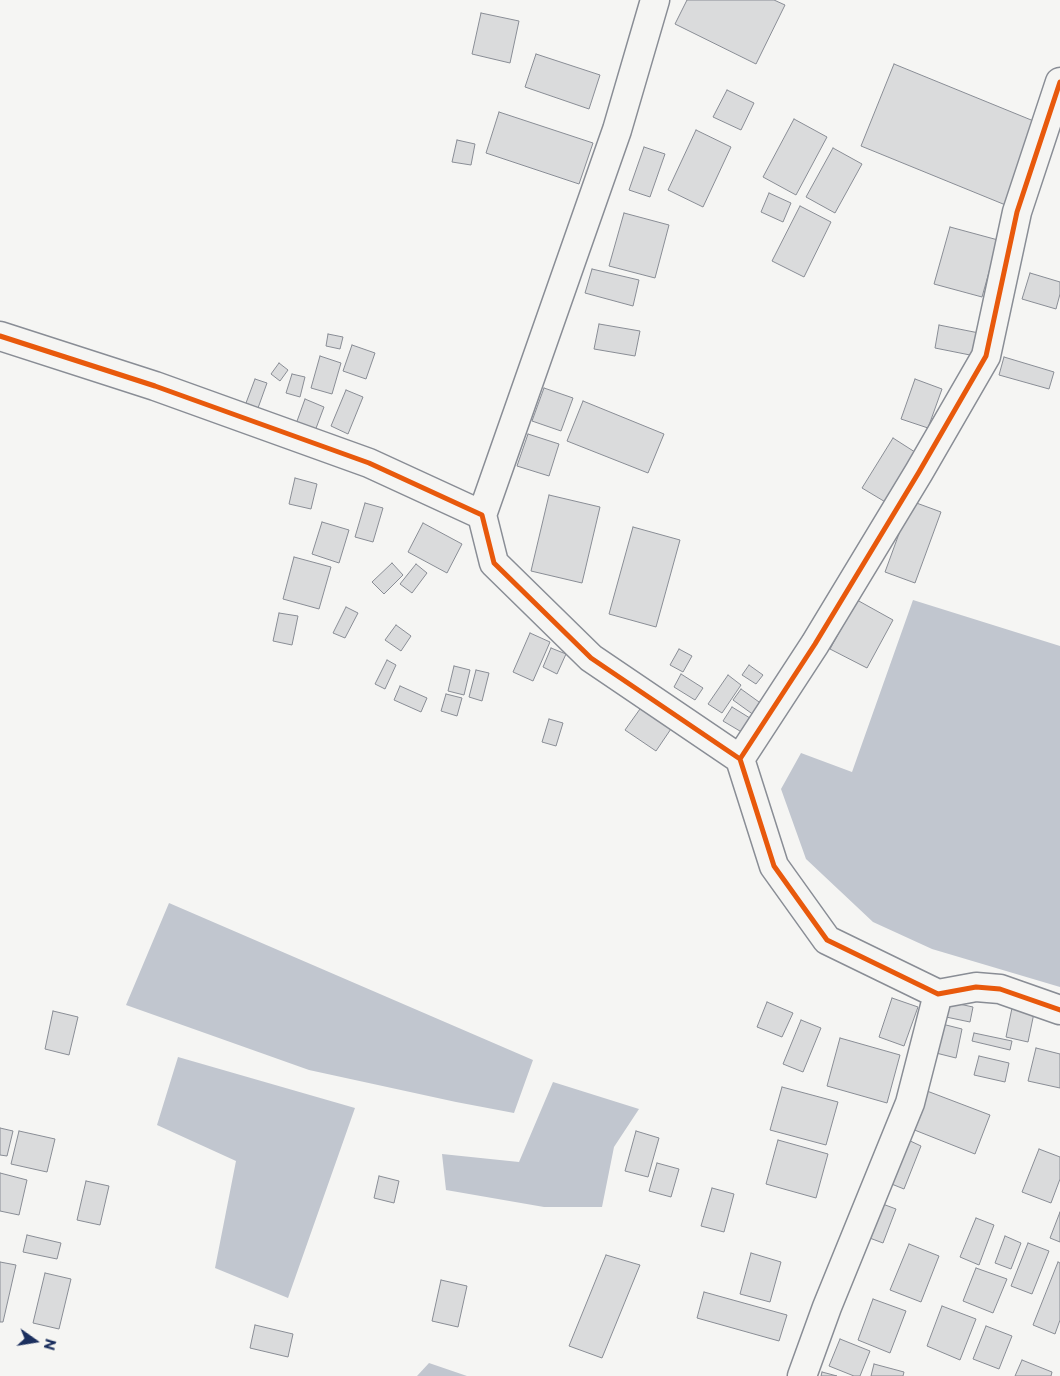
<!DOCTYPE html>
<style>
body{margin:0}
#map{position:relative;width:1060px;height:1376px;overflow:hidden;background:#f5f5f3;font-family:"Playpen Sans",sans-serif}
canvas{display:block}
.north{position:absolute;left:10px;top:1316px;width:50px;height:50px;-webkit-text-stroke:4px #f6f6f2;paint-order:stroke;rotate:103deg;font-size:14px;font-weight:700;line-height:20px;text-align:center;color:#1b2f5e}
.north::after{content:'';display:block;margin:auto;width:18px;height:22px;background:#1b2f5e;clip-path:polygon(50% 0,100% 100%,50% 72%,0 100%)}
</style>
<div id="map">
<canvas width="1060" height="1376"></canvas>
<div class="north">N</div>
</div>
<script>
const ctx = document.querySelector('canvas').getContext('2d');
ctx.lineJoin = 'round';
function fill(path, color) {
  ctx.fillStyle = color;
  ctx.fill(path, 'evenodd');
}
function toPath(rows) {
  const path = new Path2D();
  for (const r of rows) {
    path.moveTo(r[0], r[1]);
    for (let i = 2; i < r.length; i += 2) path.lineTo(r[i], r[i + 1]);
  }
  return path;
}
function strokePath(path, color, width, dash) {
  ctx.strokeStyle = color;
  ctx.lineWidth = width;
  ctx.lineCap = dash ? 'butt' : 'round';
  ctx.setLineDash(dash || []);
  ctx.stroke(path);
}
fill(toPath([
 [913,600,1060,646,1060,987,932,949,873,922,806,859,781,789,801,753,852,772],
 [169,903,533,1060,514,1113,456,1102,309,1070,126,1005],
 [178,1057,355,1108,288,1298,215,1268,236,1161,157,1125],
 [553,1082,639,1109,614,1147,602,1207,544,1207,446,1190,442,1154,519,1162],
 [429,1363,467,1376,417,1376]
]), '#c1c6cf');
const building = toPath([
 [687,0,774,0,785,5,756,64,675,24,687,0],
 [481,13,519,21,510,63,472,54,481,13],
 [536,54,600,75,589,109,525,87,536,54],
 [894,64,1041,124,1008,206,861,146,894,64],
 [727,90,754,103,741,130,713,117,727,90],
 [499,112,593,143,579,184,486,153,499,112],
 [794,119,827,137,796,195,763,177,794,119],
 [696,130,731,147,703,207,668,190,696,130],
 [457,140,475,144,471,165,452,162,457,140],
 [644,147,665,154,650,197,629,190,644,147],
 [833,148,862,164,835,213,806,197,833,148],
 [769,193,791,203,783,222,761,212,769,193],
 [800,206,831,222,804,277,772,261,800,206],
 [624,213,669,225,655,278,609,266,624,213],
 [950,227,998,240,982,297,934,284,950,227],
 [592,269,639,280,633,306,585,293,592,269],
 [1030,273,1060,282,1060,294,1056,309,1022,299,1030,273],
 [599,324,640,331,635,356,594,349,599,324],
 [939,325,979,333,975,356,935,348,939,325],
 [328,334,343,337,340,349,326,346,328,334],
 [352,345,375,353,366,379,343,371,352,345],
 [320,356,341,363,332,394,311,388,320,356],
 [1004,357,1054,372,1049,389,999,375,1004,357],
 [279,363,288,370,280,381,271,374,279,363],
 [292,374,305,377,300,397,286,393,292,374],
 [255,379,267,383,258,408,246,403,255,379],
 [915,379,942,389,928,428,901,419,915,379],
 [544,388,573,398,561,431,532,421,544,388],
 [346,390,363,397,348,434,331,426,346,390],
 [305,399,324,407,315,431,296,424,305,399],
 [583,401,664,434,648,473,567,441,583,401],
 [528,434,559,444,549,476,517,466,528,434],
 [893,438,918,454,887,503,862,488,893,438],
 [295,478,317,484,311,509,289,504,295,478],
 [549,495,600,507,582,583,531,571,549,495],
 [911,501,941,512,915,583,885,572,911,501],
 [365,503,383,508,373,542,355,537,365,503],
 [322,522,349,530,339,563,312,554,322,522],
 [423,523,462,544,447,573,408,552,423,523],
 [633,527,680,540,656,627,609,614,633,527],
 [294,557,331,567,319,609,283,599,294,557],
 [392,563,403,575,384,594,372,582,392,563],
 [416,564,427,573,412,593,400,584,416,564],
 [857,600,893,620,867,668,830,649,857,600],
 [346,607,358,613,345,638,333,633,346,607],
 [279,613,298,616,292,645,273,641,279,613],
 [396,625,411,636,401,651,385,640,396,625],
 [530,633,550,642,533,681,513,672,530,633],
 [551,648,566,654,557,674,543,667,551,648],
 [679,649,692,656,683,672,670,665,679,649],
 [387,660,396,665,385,689,375,684,387,660],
 [749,665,763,675,756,684,742,675,749,665],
 [454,666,470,670,464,695,448,691,454,666],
 [476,670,489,673,482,701,469,697,476,670],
 [681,674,703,688,695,700,674,687,681,674],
 [728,675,741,685,722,713,708,704,728,675],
 [400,686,427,698,421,712,394,700,400,686],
 [741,689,766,707,758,718,733,700,741,689],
 [446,694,462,698,457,716,441,711,446,694],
 [645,702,675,723,656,751,625,730,645,702],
 [732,707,758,723,750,737,723,721,732,707],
 [549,719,563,723,556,746,542,742,549,719],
 [892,998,918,1007,904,1046,879,1037,892,998],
 [767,1002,793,1013,782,1037,757,1027,767,1002],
 [950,1002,973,1007,970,1022,946,1017,950,1002],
 [1012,1008,1034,1013,1028,1042,1006,1037,1012,1008],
 [53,1011,78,1017,69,1055,45,1049,53,1011],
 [801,1020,821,1028,803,1072,783,1064,801,1020],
 [938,1023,962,1029,956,1058,932,1052,938,1023],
 [974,1033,1012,1041,1010,1050,972,1041,974,1033],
 [840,1038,900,1055,887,1103,827,1086,840,1038],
 [1036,1048,1060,1054,1060,1088,1028,1081,1036,1048],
 [979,1056,1009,1063,1005,1082,974,1075,979,1056],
 [782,1087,838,1102,826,1145,770,1130,782,1087],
 [927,1091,990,1115,975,1154,912,1129,927,1091],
 [0,1128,13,1131,7,1156,0,1155,0,1128],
 [19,1131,55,1139,47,1172,11,1164,19,1131],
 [636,1131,659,1138,648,1177,625,1171,636,1131],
 [906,1139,921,1146,904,1189,889,1183,906,1139],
 [778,1140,828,1154,816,1198,766,1184,778,1140],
 [1039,1149,1060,1157,1060,1179,1051,1203,1022,1192,1039,1149],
 [657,1163,679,1169,671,1197,649,1191,657,1163],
 [0,1173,27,1180,19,1215,0,1211,0,1173],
 [379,1176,399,1181,394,1203,374,1198,379,1176],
 [86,1181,109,1186,100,1225,77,1220,86,1181],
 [712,1188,734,1194,724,1232,701,1226,712,1188],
 [880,1203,896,1209,883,1243,867,1237,880,1203],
 [1060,1212,1060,1242,1050,1238,1060,1212],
 [976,1218,994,1225,979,1265,960,1257,976,1218],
 [27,1235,61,1243,57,1259,23,1252,27,1235],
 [1005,1236,1021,1243,1011,1269,995,1263,1005,1236],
 [1028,1243,1049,1251,1032,1294,1011,1286,1028,1243],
 [909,1244,939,1256,921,1302,890,1290,909,1244],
 [751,1253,781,1262,770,1302,740,1294,751,1253],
 [606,1255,640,1265,602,1358,569,1346,606,1255],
 [0,1262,16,1265,3,1322,0,1322,0,1262],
 [1058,1262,1060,1263,1060,1320,1055,1334,1033,1325,1058,1262],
 [976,1268,1007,1279,993,1313,963,1301,976,1268],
 [45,1273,71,1279,59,1329,33,1323,45,1273],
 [441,1280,467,1286,458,1327,432,1321,441,1280],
 [704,1292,787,1315,779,1341,697,1318,704,1292],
 [873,1299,906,1311,890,1353,858,1340,873,1299],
 [942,1306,976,1319,960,1360,927,1346,942,1306],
 [255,1325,293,1334,288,1357,250,1348,255,1325],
 [986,1326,1012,1336,999,1369,973,1359,986,1326],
 [840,1339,870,1351,860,1376,854,1376,829,1366,840,1339],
 [1022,1360,1052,1372,1051,1376,1015,1376,1022,1360],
 [874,1364,904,1372,903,1376,871,1376,874,1364],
 [822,1372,837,1376,821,1376,822,1372]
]);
fill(building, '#dadbdc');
strokePath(building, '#898d95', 1);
const minor = toPath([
 [0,336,155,386,369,463,482,515,494,563,591,658,740,759,774,866,827,940,938,994,976,987,1000,989,1060,1010],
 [482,515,617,130,655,0],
 [740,759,815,644,919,472,986,356,1017,212,1060,82],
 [802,1376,827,1307,910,1103,938,994]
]);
strokePath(minor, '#898d95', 31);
strokePath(minor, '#f5f5f3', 28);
strokePath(toPath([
 [0,336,155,386,369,463,482,515,494,563,591,658,740,759,774,866,827,940,938,994,976,987,1000,989,1060,1010],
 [740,759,815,644,919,472,986,356,1017,212,1060,82]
]), '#e8590c', 5);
</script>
